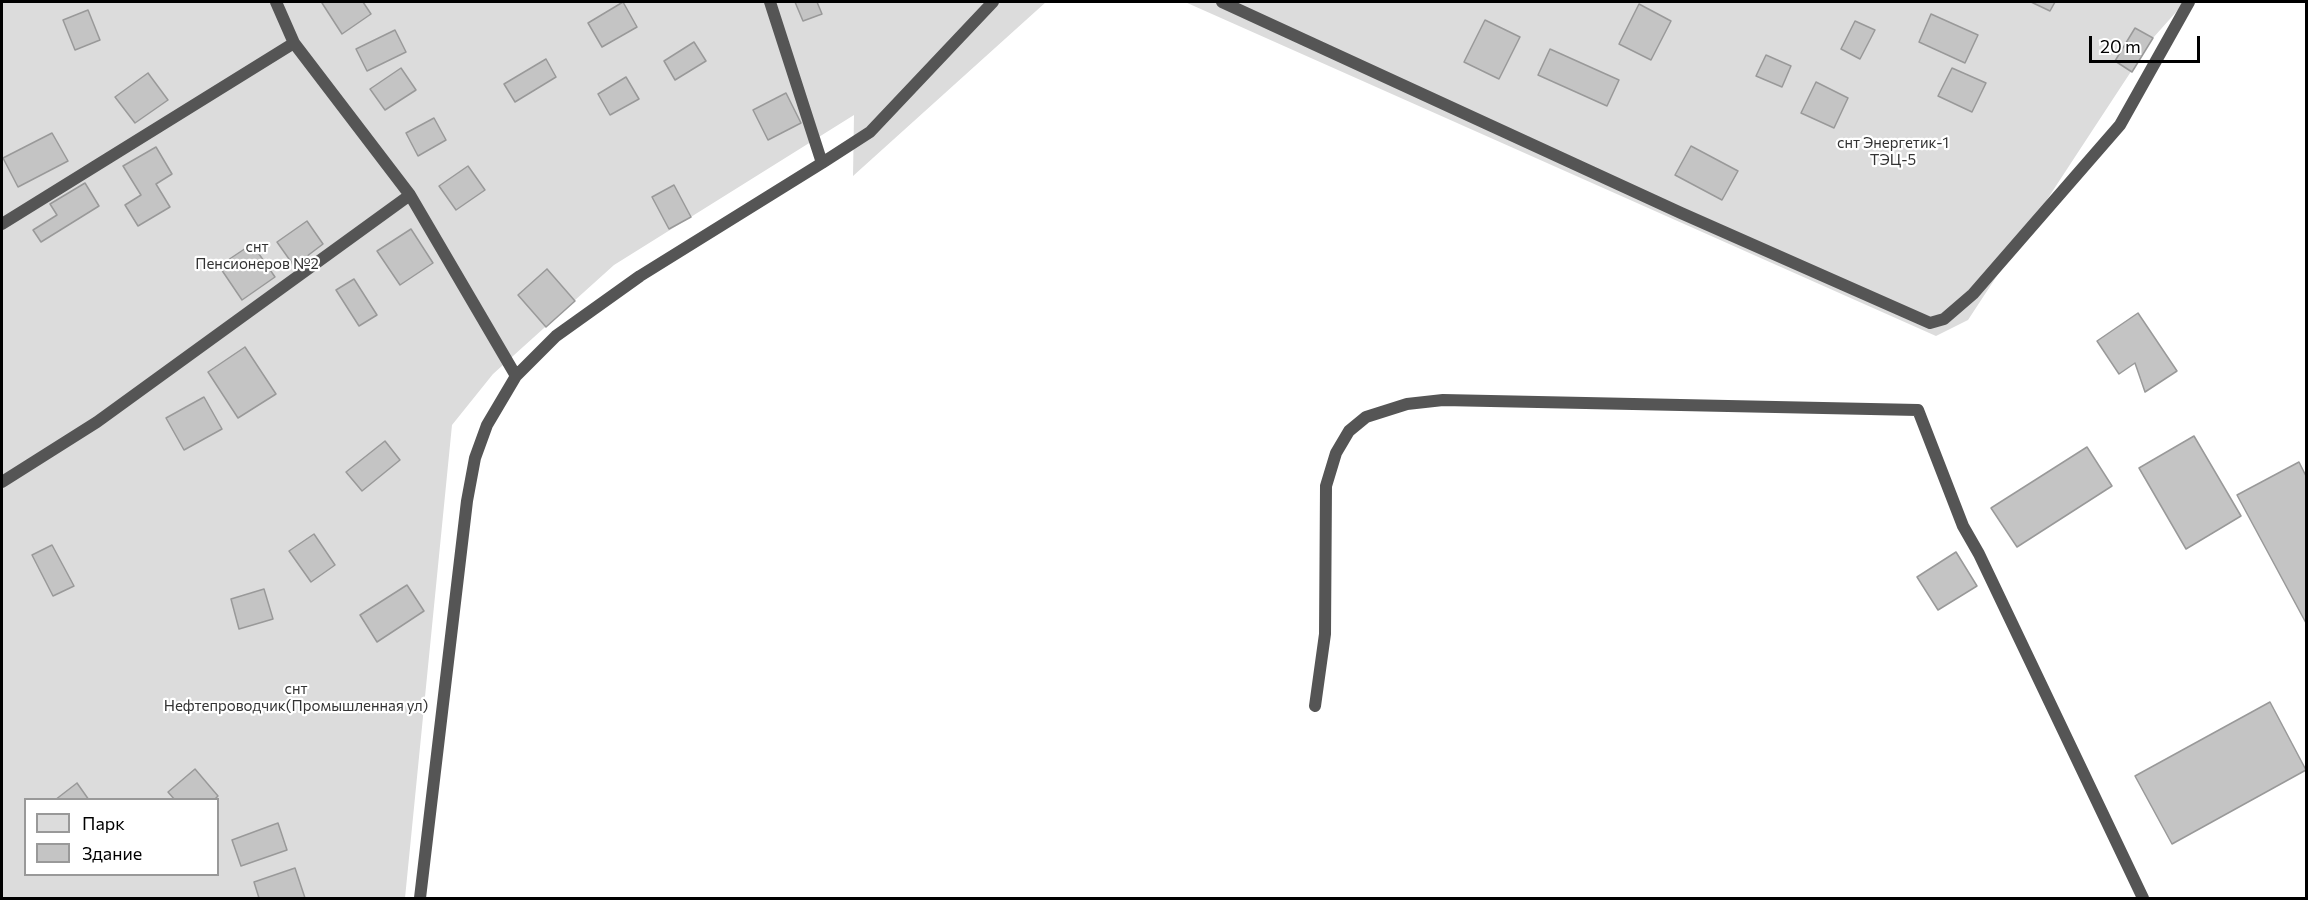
<!DOCTYPE html>
<meta charset="utf-8">
<style>
body{margin:0}
#map{position:relative;width:2308px;height:900px;overflow:hidden;background:#fff;font-family:Commissioner,sans-serif}
canvas{display:block}
.frame{position:absolute;inset:0;border:3px solid #000;pointer-events:none}
.legend{position:absolute;left:24px;top:798px;width:195px;height:78px;box-sizing:border-box;background:#fff;border:2px solid #999;margin:0;padding:8px 10px;list-style:none;font-size:18px;color:#000}
.legend li{display:flex;align-items:center;gap:12px;height:30px}
.legend b{width:30px;border:2px solid #999}
.scale{position:absolute;left:2089px;top:36px;width:111px;height:27px;box-sizing:border-box;border:3px solid #000;border-top:0;padding-left:8px;font-size:18px;line-height:21px;white-space:nowrap;color:#000;-webkit-text-stroke:4px #fff;paint-order:stroke}
</style>
<div id="map">
<canvas width="2308" height="900"></canvas>
<div class="frame"></div>
<ul class="legend">
<li><b style="height:16px;background:#dcdcdc"></b>Парк</li>
<li><b style="height:16px;background:#c4c4c4"></b>Здание</li>
</ul>
<div class="scale">20 m</div>
</div>
<script>
const ctx = document.querySelector('canvas').getContext('2d');
ctx.lineJoin = 'round';
function fill(path, color) {
  ctx.fillStyle = color;
  ctx.fill(path, 'evenodd');
}
function toPath(rows) {
  const path = new Path2D();
  for (const r of rows) {
    path.moveTo(r[0], r[1]);
    for (let i = 2; i < r.length; i += 2) path.lineTo(r[i], r[i + 1]);
  }
  return path;
}
function strokePath(path, color, width, dash) {
  ctx.strokeStyle = color;
  ctx.lineWidth = width;
  ctx.lineCap = dash ? 'butt' : 'round';
  ctx.setLineDash(dash || []);
  ctx.stroke(path);
}
function label(font, color, halo, rows, align = 'center') {
  ctx.font = font + ' Commissioner,sans-serif';
  ctx.lineWidth = 4.5;
  ctx.setLineDash([]);
  ctx.textBaseline = 'middle';
  ctx.strokeStyle = halo;
  ctx.fillStyle = color;
  for (const [text, x, y, turn = 0] of rows) {
    ctx.save();
    ctx.translate(x, y);
    ctx.rotate((+turn || 0) * Math.PI / 180);
    ctx.textAlign = isNaN(turn) ? turn : align;
    if (halo) ctx.strokeText(text, 0, 0);
    ctx.fillText(text, 0, 0);
    ctx.restore();
  }
}
fill(toPath([
 [2,2,1046,2,853,176,854,115,614,265,493,374,452,425,405,898,2,898],
 [26,800,218,800,218,874,26,874],
 [1185,2,2185,2,2153,38,1968,320,1936,336]
]), '#dcdcdc');
const building = toPath([
 [324,2,363,2,371,14,342,34,322,3,324,2],
 [623,2,637,27,602,47,588,23,623,2],
 [795,2,817,2,822,14,803,21,795,2],
 [2031,2,2055,2,2050,11,2031,2],
 [1639,4,1671,21,1651,60,1619,44,1639,4],
 [88,10,100,40,75,50,63,20,88,10],
 [1931,14,1978,35,1965,63,1919,42,1931,14],
 [1485,20,1520,37,1499,79,1464,62,1485,20],
 [1855,21,1875,30,1860,59,1841,49,1855,21],
 [2135,28,2153,38,2132,72,2115,61,2135,28],
 [395,30,406,52,367,71,356,49,395,30],
 [694,42,706,61,675,80,664,61,694,42],
 [1550,49,1619,80,1607,106,1538,75,1550,49],
 [1766,55,1791,66,1782,87,1756,76,1766,55],
 [546,59,556,77,515,102,504,84,546,59],
 [401,68,416,90,385,110,370,89,401,68],
 [1952,68,1986,83,1972,112,1938,96,1952,68],
 [148,73,168,100,135,123,115,97,148,73],
 [626,77,639,99,610,115,598,94,626,77],
 [1816,82,1848,98,1834,128,1801,113,1816,82],
 [786,93,801,123,768,140,753,110,786,93],
 [434,118,446,140,418,156,406,133,434,118],
 [52,133,68,161,18,187,3,158,52,133],
 [1691,146,1738,171,1722,200,1675,175,1691,146],
 [156,147,172,174,156,184,170,207,138,226,125,205,141,195,123,166,156,147],
 [468,166,485,190,456,210,439,186,468,166],
 [85,183,99,206,41,242,33,230,57,215,50,204,85,183],
 [674,185,691,217,669,229,652,197,674,185],
 [307,221,323,244,294,266,277,242,307,221],
 [411,229,433,263,400,285,377,251,411,229],
 [252,244,275,277,242,300,219,266,252,244],
 [547,269,575,301,546,327,518,295,547,269],
 [354,279,377,315,359,326,336,290,354,279],
 [2138,313,2177,371,2145,392,2135,363,2119,374,2097,341,2138,313],
 [245,347,276,394,238,418,208,372,245,347],
 [204,397,222,429,184,450,166,418,204,397],
 [2194,436,2241,516,2186,549,2139,468,2194,436],
 [385,441,400,460,362,491,346,472,385,441],
 [2087,447,2112,486,2017,547,1991,508,2087,447],
 [2299,462,2306,476,2306,623,2237,495,2299,462],
 [314,534,335,565,311,582,289,551,314,534],
 [52,545,74,586,53,596,32,555,52,545],
 [1956,552,1977,586,1938,610,1917,577,1956,552],
 [407,585,424,611,377,642,360,615,407,585],
 [264,589,273,619,239,629,231,599,264,589],
 [2270,702,2306,770,2172,844,2135,776,2270,702],
 [195,769,218,796,214,800,175,800,168,792,195,769],
 [77,783,89,800,55,800,77,783],
 [278,823,287,850,241,866,232,840,278,823],
 [295,868,305,898,259,898,254,882,295,868]
]);
fill(building, '#c4c4c4');
strokePath(building, '#999', 1.5);
strokePath(toPath([
 [276,2,294,43,410,195,516,376],
 [1222,2,1681,213,1930,323,1944,319,1973,294,2120,125,2189,2],
 [822,163,870,132,993,2],
 [2,224,294,43],
 [2,482,97,422,410,195],
 [1315,706,1325,634,1326,486,1336,453,1349,431,1366,417,1407,404,1443,400,1918,410,1963,526,1979,554,2143,898],
 [420,898,467,501,475,458,487,425,516,376,556,336,640,276,822,163,770,2]
]), '#555', 12);
label('15px', '#333', '#fff', [
 ["снт Энергетик-1",1893,143],
 ["ТЭЦ-5",1893,160],
 ["снт",257,247],
 ["Пенсионеров №2",257,264],
 ["снт",296,689],
 ["Нефтепроводчик(Промышленная ул)",296,706]
]);
</script>
